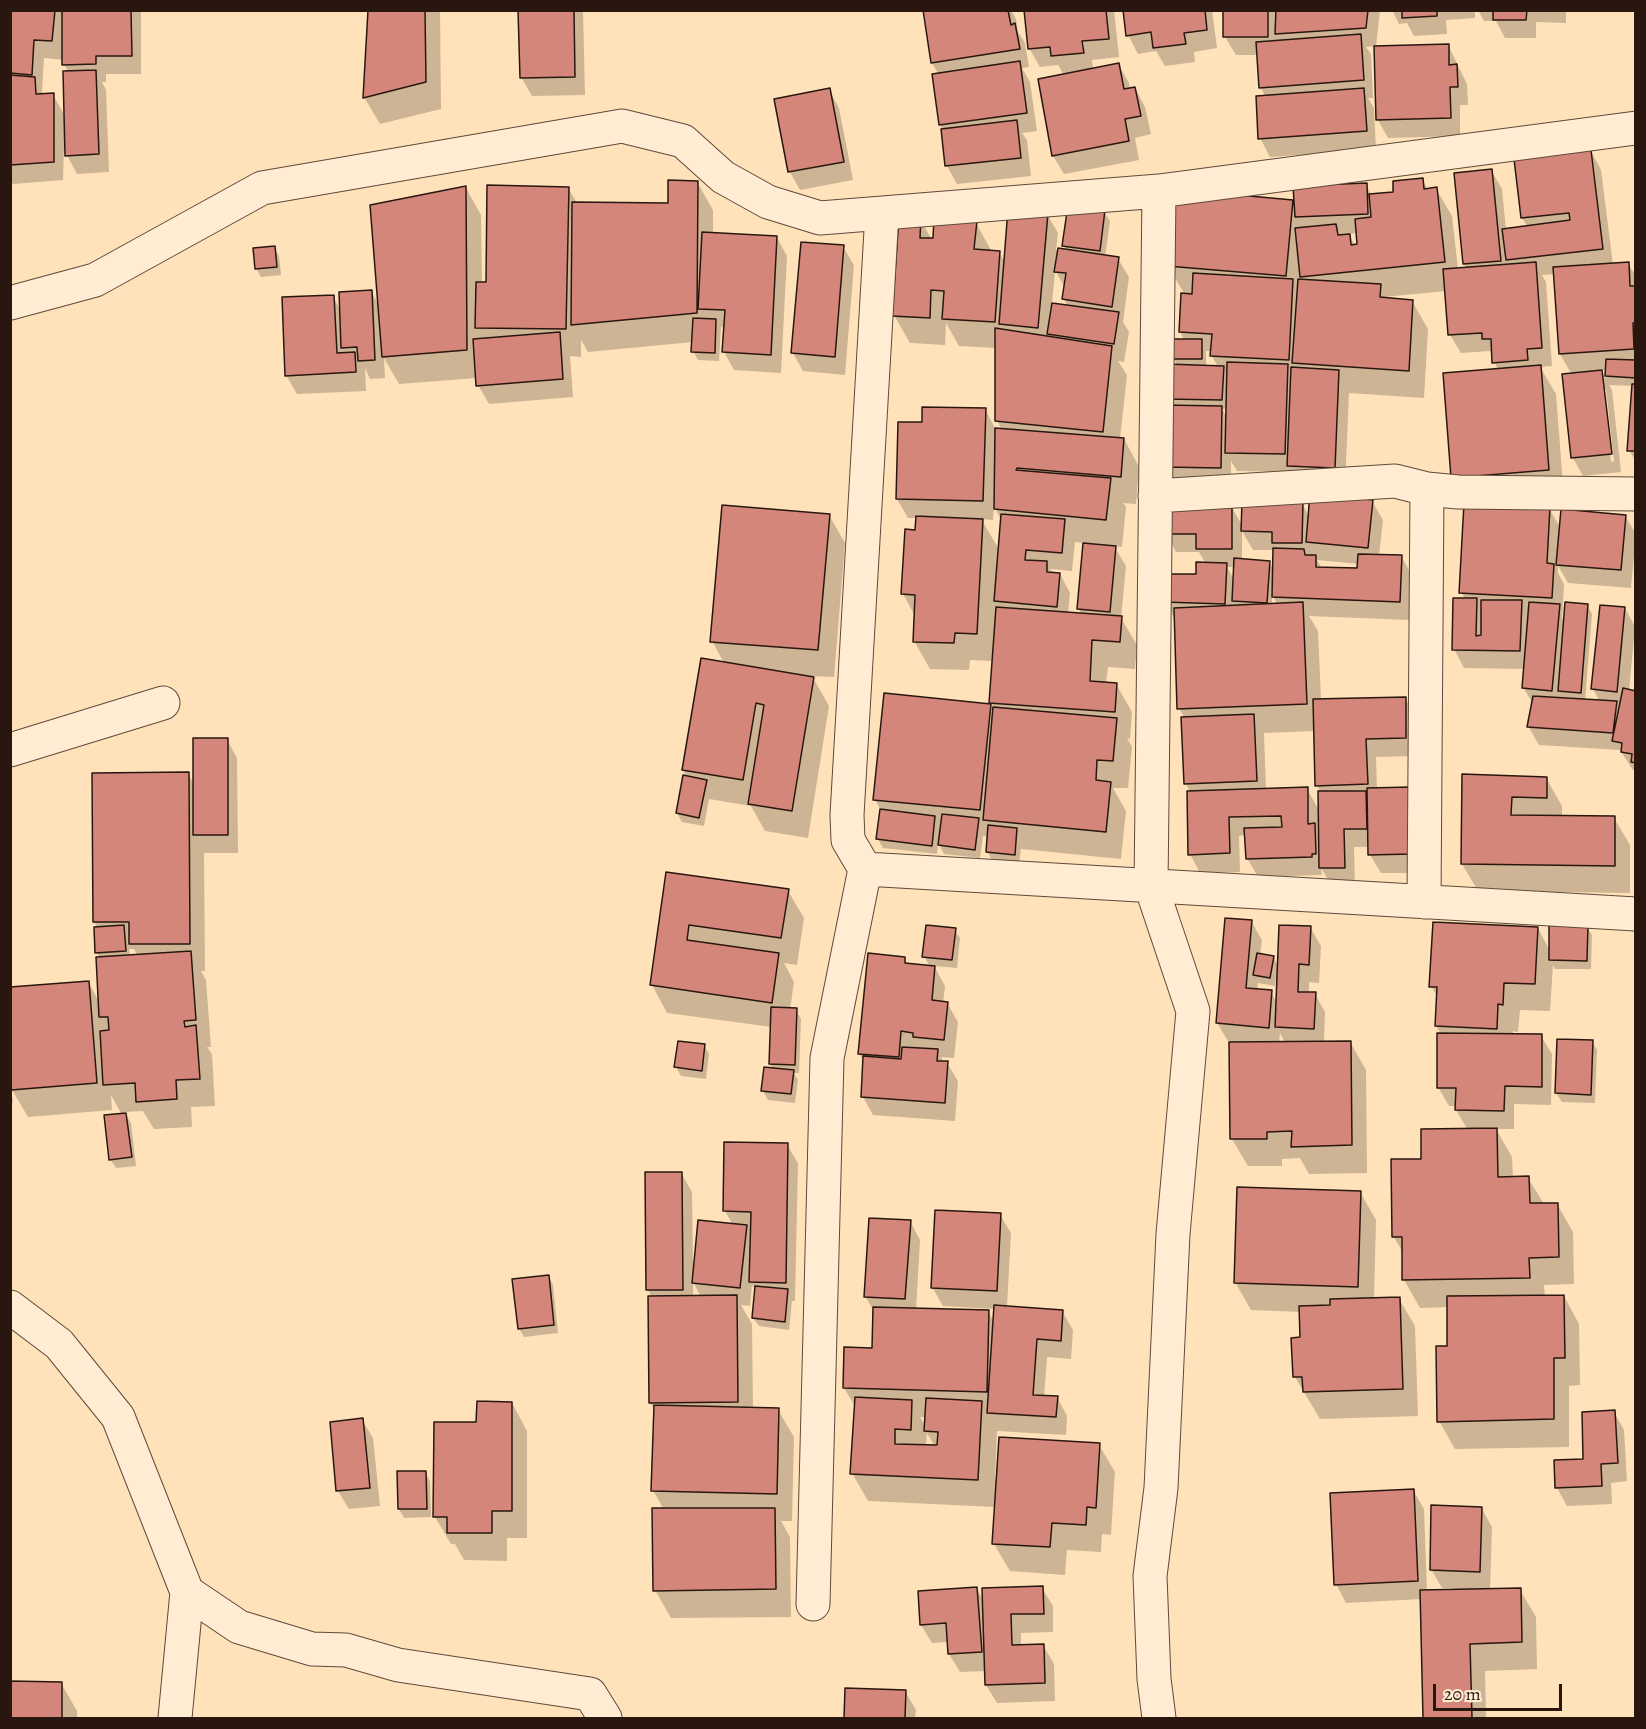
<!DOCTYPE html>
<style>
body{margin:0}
#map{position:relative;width:1646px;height:1729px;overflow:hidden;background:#ffe2b9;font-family:Alegreya,serif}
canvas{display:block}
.frame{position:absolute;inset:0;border:12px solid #29170f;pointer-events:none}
.scale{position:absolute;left:1433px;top:1684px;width:129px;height:27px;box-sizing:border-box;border:3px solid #29170f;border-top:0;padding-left:8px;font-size:18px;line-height:21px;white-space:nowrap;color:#29170f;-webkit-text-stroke:4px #ffecd2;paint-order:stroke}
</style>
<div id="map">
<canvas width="1646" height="1729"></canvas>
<div class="frame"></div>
<div class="scale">20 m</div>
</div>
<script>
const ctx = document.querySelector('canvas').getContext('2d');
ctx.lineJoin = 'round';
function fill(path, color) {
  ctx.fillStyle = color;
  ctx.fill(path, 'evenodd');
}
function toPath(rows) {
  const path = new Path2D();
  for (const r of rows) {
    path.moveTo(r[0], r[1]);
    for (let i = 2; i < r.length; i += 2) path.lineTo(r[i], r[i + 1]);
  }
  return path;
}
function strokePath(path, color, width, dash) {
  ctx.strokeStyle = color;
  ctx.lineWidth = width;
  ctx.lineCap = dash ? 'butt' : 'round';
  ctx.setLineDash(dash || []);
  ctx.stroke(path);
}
fill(toPath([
 [10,10,141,10,141,74,106,74,106,82,102,82,106,90,109,172,77,174,67,155,66,147,64,147,63,180,13,184,10,180],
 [44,58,64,60,64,64,69,73,65,116,53,95,44,95,42,92],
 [369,10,440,10,441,109,380,124,364,97],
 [520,10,583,10,585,95,532,96,521,77],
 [924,10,1011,10,1016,19,1018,32,1025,43,1029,67,1022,68,1030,82,1037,131,1022,133,1027,140,1031,176,957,184,947,166,943,130,940,125,939,75,932,63],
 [1026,10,1114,10,1119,57,1092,60,1093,69,1118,64,1129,83,1130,90,1135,88,1145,107,1151,134,1135,138,1139,160,1064,174,1053,156,1040,80,1064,75,1058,65,1040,67,1029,48],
 [1124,10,1212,10,1217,48,1194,52,1195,62,1165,66,1156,51,1138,54,1128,35],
 [1225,10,1380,10,1376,47,1448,45,1467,84,1468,105,1460,105,1460,136,1388,138,1378,120,1376,46,1366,47,1371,54,1373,98,1368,98,1374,108,1376,149,1270,157,1260,138,1266,97,1260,87,1258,55,1236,55,1225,37],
 [1392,10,1475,10,1475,18,1446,20,1447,34,1414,36,1407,23,1399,24],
 [1478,10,1566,10,1566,23,1536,22,1536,38,1505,38,1496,21,1484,21],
 [829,90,839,108,853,180,800,190,790,172,776,100],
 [1591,151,1601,170,1613,265,1628,264,1636,276,1636,462,1629,450,1634,386,1609,385,1612,390,1621,472,1583,476,1573,458,1564,376,1572,375,1560,354,1555,274,1542,275,1546,282,1552,366,1540,367,1556,394,1564,497,1549,509,1561,528,1625,516,1636,534,1631,588,1568,583,1558,566,1558,573,1564,584,1562,619,1587,605,1592,614,1585,701,1600,702,1593,689,1625,608,1635,627,1629,691,1636,692,1636,771,1633,770,1620,750,1539,745,1528,726,1533,704,1523,687,1525,669,1464,668,1454,649,1465,599,1461,592,1465,504,1498,370,1490,351,1461,353,1450,335,1446,291,1384,297,1412,301,1428,329,1424,398,1349,393,1345,486,1292,472,1237,471,1231,461,1231,486,1175,485,1165,467,1168,399,1178,366,1173,358,1185,341,1180,332,1185,295,1168,266,1292,201,1296,207,1366,185,1372,196,1395,193,1422,179,1428,190,1436,189,1452,216,1458,269,1467,269,1464,264,1491,170,1502,189,1506,230,1528,227,1522,218],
 [1358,233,1359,245,1355,245,1348,234],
 [1206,351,1212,351,1212,356,1218,367,1206,367],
 [1601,370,1607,370,1606,379],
 [1603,389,1606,389,1614,461,1611,462],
 [1222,409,1227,409,1227,418],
 [697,182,713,210,713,234,777,238,787,256,781,373,734,370,724,352,725,328,721,327,719,361,698,360,693,351,693,342,588,352,581,340,581,357,570,356,573,397,489,404,478,385,477,378,399,384,384,358,385,378,370,379,365,368,366,391,297,394,286,375,333,297,341,311,371,291,379,305,466,188,481,215,482,283,487,283,568,188,577,203,669,204],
 [1104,212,1110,221,1105,257,1118,259,1129,277,1123,322,1129,332,1124,362,1118,361,1127,375,1120,439,1124,439,1139,467,1136,504,1123,503,1126,507,1122,547,1114,546,1126,566,1121,618,1137,645,1135,669,1108,667,1106,683,1116,684,1132,712,1130,739,1127,738,1132,747,1128,788,1113,788,1126,811,1121,859,1021,849,1019,863,992,860,987,851,989,836,983,836,980,858,944,854,938,843,937,854,883,848,878,839,881,811,875,799,885,695,993,706,991,703,994,661,970,660,969,670,930,669,914,641,915,616,903,594,918,518,908,518,897,499,899,423,923,424,985,409,996,430,1002,430,997,420,997,348,959,346,946,323,945,345,910,343,894,315,920,219,932,240,976,223,992,252,999,252,1005,263,1047,214,1058,233,1056,250,1067,251,1064,245],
 [1055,270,1065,288,1064,299,1068,307,1052,304],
 [994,506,1002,522,1000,551,981,519,993,520],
 [1075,542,1084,543,1079,609,1082,615,1068,614,1070,593,1060,574,1053,574,1050,569,1072,571],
 [274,247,279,256,281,275,261,277,256,268],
 [843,247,854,265,845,375,803,371,793,353],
 [1372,501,1383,520,1379,556,1401,556,1412,575,1410,620,1309,616,1318,631,1321,700,1405,698,1416,717,1416,756,1376,757,1377,789,1421,873,1381,873,1370,855,1370,847,1354,847,1355,886,1332,886,1321,868,1322,875,1258,877,1247,858,1246,835,1239,836,1240,872,1200,873,1190,854,1191,793,1186,784,1183,719,1185,719,1179,708,1176,621,1165,602,1198,576,1206,564,1199,552,1176,552,1166,533,1231,506,1242,525,1302,503,1309,517],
 [1242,531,1253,550,1275,550,1274,571,1269,562,1242,560],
 [1317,560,1359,564,1359,569,1322,568],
 [1227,567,1235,567,1234,580],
 [1272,595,1278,605,1272,605],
 [1315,731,1317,785,1320,791,1320,812,1307,789,1266,790,1264,733],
 [829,515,845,543,834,677,812,676,829,706,808,838,765,831,751,806,709,799,704,826,682,822,677,813,687,777,683,770,724,663,712,641],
 [227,740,237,758,238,853,204,853,205,971,201,971,206,980,211,1047,207,1047,212,1054,215,1106,191,1107,192,1127,154,1129,143,1111,124,1112,131,1123,136,1166,116,1168,111,1160,122,1115,111,1095,112,1110,28,1117,11,1088,13,1103,10,1103,10,989,88,982,100,1003,100,958,97,953,96,928,98,928,94,922,188,774,194,784],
 [129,949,134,949,138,956,130,956],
 [1464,776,1546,778,1562,806,1562,817,1614,818,1630,845,1630,893,1478,891,1462,864],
 [668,874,788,891,804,918,797,965,784,963,794,982,790,1010,796,1010,801,1019,799,1073,794,1073,798,1080,795,1103,768,1100,763,1091,773,1069,770,1064,772,1027,667,1013,652,985],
 [1251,921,1262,940,1260,955,1273,957,1279,967,1310,927,1321,946,1319,983,1309,982,1309,994,1315,994,1325,1012,1324,1043,1350,1042,1366,1070,1367,1173,1309,1174,1300,1158,1282,1159,1282,1166,1248,1166,1232,1139,1230,1041,1228,1041,1217,1023],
 [1276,978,1278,978,1277,1003,1271,992,1257,991,1258,983,1275,986],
 [1280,1033,1285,1043,1279,1043],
 [1587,927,1592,935,1591,969,1555,969,1553,965,1550,1011,1520,1010,1518,1032,1513,1031,1513,1035,1541,1036,1552,1054,1551,1105,1514,1104,1514,1129,1496,1129,1512,1157,1513,1178,1528,1178,1544,1204,1557,1204,1573,1232,1574,1284,1544,1285,1545,1297,1564,1296,1579,1324,1580,1385,1569,1386,1569,1447,1455,1449,1439,1421,1449,1348,1449,1307,1420,1308,1404,1280,1404,1254,1393,1236,1423,1160,1468,1130,1456,1110,1456,1106,1449,1106,1438,1087,1441,1034,1436,1026,1438,998,1431,986,1538,928,1550,951],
 [955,930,960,938,957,968,934,966,945,986,943,1003,947,1003,958,1022,954,1058,941,1057,944,1062,947,1063,958,1081,955,1121,873,1115,863,1097,864,1062,859,1053,904,958,908,964,930,967,924,956],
 [1592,1041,1597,1050,1595,1103,1562,1102,1556,1093],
 [704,1045,709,1054,706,1079,681,1076,676,1067],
 [787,1145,798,1163,795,1301,792,1301,789,1330,759,1326,753,1318,756,1291,752,1285,750,1306,741,1305,752,1324,753,1409,778,1410,794,1437,792,1521,781,1521,790,1537,791,1617,671,1618,655,1590,664,1510,653,1490,656,1412,650,1403,652,1298,648,1290,681,1173,692,1192,693,1266,695,1266,733,1225,725,1211],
 [693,1282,701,1297,693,1297],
 [1360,1192,1376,1220,1374,1299,1399,1299,1415,1326,1418,1416,1320,1419,1295,1377,1302,1339,1301,1312,1251,1310,1235,1282],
 [1000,1215,1011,1233,1007,1307,1062,1311,1073,1330,1071,1359,1047,1357,1044,1397,1057,1397,1067,1416,1066,1435,997,1431,995,1480,1099,1445,1115,1472,1111,1535,1102,1534,1101,1552,1067,1550,1065,1575,1010,1571,994,1544,996,1507,868,1501,852,1473,856,1408,844,1388,845,1349,873,1349,875,1313,865,1296,910,1221,920,1240,916,1310,988,1312,995,1323,996,1309,943,1306,932,1287],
 [920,1417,926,1417,926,1427],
 [927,1433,935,1447,926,1446],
 [548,1276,553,1285,558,1333,524,1337,519,1328],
 [512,1403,527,1431,527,1538,507,1538,507,1561,464,1560,455,1544,451,1544,435,1517,478,1423],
 [1614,1412,1624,1430,1627,1481,1611,1483,1612,1504,1567,1506,1557,1488,1585,1460],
 [362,1420,373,1438,380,1506,349,1509,338,1491],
 [425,1472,430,1481,431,1517,404,1518,399,1509],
 [1413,1490,1424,1509,1427,1592,1455,1591,1455,1588,1442,1588,1431,1569,1482,1509,1492,1527,1490,1590,1520,1590,1536,1617,1537,1669,1485,1671,1486,1718,1424,1718,1422,1599,1346,1603,1336,1584],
 [1042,1588,1053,1606,1053,1632,1021,1633,1021,1646,1043,1645,1054,1664,1055,1701,997,1703,986,1685,986,1671,960,1672,949,1654,949,1642,932,1643,921,1625,977,1589,984,1602],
 [10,1683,61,1683,77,1711,77,1718,10,1718],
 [847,1690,905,1691,916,1710,915,1718,846,1718]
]), '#0003');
const building = toPath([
 [10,10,55,10,52,41,34,40,32,75,10,73,10,10],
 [62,10,131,10,132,56,96,56,96,64,62,65,62,10],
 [368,10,425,10,426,82,363,98,368,10],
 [518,10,574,10,575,77,520,78,518,10],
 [923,10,1008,10,1011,25,1015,23,1020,49,931,63,923,10],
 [1024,10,1106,10,1109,39,1082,41,1084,53,1051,56,1050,47,1028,49,1024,10],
 [1123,10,1205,10,1207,30,1184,33,1186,44,1153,48,1151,32,1126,36,1123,10],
 [1223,10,1268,10,1268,37,1223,37,1223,10],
 [1276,10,1368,10,1366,28,1275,34,1276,10],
 [1402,10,1437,10,1437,16,1402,18,1402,10],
 [1493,10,1527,10,1526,20,1493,20,1493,10],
 [1361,34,1364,80,1259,88,1256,42,1361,34],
 [1449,44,1449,65,1457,64,1458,87,1450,87,1451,118,1376,120,1374,46,1449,44],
 [1020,61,1027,113,939,125,932,74,1020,61],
 [1119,63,1124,89,1135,87,1141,116,1125,119,1129,141,1052,156,1038,79,1119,63],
 [96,70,99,154,65,156,63,71,96,70],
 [10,75,35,77,36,94,54,93,54,162,10,165,10,75],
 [830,88,844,162,788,172,774,99,830,88],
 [1364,88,1367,131,1258,139,1256,96,1364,88],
 [1017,120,1021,158,945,166,941,129,1017,120],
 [1591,150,1603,249,1506,260,1502,229,1570,220,1569,213,1521,218,1514,159,1591,150],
 [1492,169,1501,261,1463,264,1454,173,1492,169],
 [1423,178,1424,189,1437,187,1445,262,1300,277,1295,228,1336,224,1338,235,1350,234,1351,245,1357,244,1355,219,1371,217,1369,194,1393,192,1393,181,1423,178],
 [668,180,698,181,697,313,571,325,572,202,668,203,668,180],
 [1367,183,1368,214,1295,217,1293,186,1367,183],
 [487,185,569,187,566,329,475,328,476,282,486,282,487,185],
 [466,186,467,350,382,357,370,205,466,186],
 [1173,189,1293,200,1286,276,1167,266,1173,189],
 [1068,205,1105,210,1100,251,1062,246,1068,205],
 [1008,209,1048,213,1038,328,999,324,1008,209],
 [899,216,921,217,920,238,933,238,934,218,977,221,974,249,1000,251,995,322,942,319,944,291,931,290,930,318,892,316,899,216],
 [702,232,777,236,771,355,722,352,725,310,698,309,702,232],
 [801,242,844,245,835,357,791,353,801,242],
 [275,246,277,267,255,269,253,248,275,246],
 [1058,248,1119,257,1112,307,1062,299,1066,273,1054,272,1058,248],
 [1536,262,1542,348,1527,349,1528,360,1492,363,1491,339,1482,339,1482,333,1448,335,1443,269,1536,262],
 [1629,262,1630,286,1636,286,1636,323,1633,323,1634,349,1559,354,1553,267,1629,262],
 [1193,273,1293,279,1289,360,1210,356,1212,334,1179,332,1181,293,1192,294,1193,273],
 [1298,279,1381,284,1380,297,1413,300,1409,371,1292,363,1298,279],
 [372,290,375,360,358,361,357,347,341,348,339,292,372,290],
 [334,295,337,353,355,352,356,372,285,376,282,297,334,295],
 [1052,303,1119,312,1114,344,1047,334,1052,303],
 [693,318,716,319,715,353,691,352,693,318],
 [995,328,1112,346,1103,432,995,421,995,328],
 [560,332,563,379,476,386,473,339,560,332],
 [1172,339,1202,339,1202,359,1172,359,1172,339],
 [1606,359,1636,360,1636,378,1605,376,1606,359],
 [1227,362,1288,364,1285,454,1225,453,1227,362],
 [1167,364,1224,366,1222,400,1166,399,1167,364],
 [1541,365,1549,470,1451,478,1443,373,1541,365],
 [1291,367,1339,370,1335,468,1287,466,1291,367],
 [1602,370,1612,454,1571,458,1562,374,1602,370],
 [1632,384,1636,384,1636,451,1627,451,1632,384],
 [1164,405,1222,406,1221,468,1163,467,1164,405],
 [922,407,986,408,983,501,896,499,898,422,922,422,922,407],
 [995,428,1124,438,1121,477,1017,468,1016,470,1111,478,1106,520,994,509,995,428],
 [1310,493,1373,500,1368,548,1306,542,1310,493],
 [1242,502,1303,502,1302,543,1272,543,1272,532,1241,531,1242,502],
 [1464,503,1550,507,1547,563,1554,564,1552,598,1459,593,1464,503],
 [1164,504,1232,504,1232,549,1196,549,1196,534,1164,534,1164,504],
 [722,505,830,514,818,650,710,642,722,505],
 [1561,509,1626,515,1621,570,1556,565,1561,509],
 [1001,514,1065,519,1062,553,1026,550,1025,560,1047,561,1047,572,1060,573,1057,607,994,601,1001,514],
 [916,516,983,519,977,634,955,633,954,643,913,642,915,595,901,594,905,529,915,530,916,516],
 [1083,543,1116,546,1110,612,1077,609,1083,543],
 [1273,548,1304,549,1305,555,1316,555,1316,567,1357,568,1358,554,1402,555,1400,602,1272,597,1273,548],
 [1234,558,1270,561,1267,603,1232,601,1234,558],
 [1196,562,1227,563,1225,604,1163,602,1164,574,1196,574,1196,562],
 [1453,598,1477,598,1476,636,1481,635,1481,600,1522,600,1520,651,1452,650,1453,598],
 [1303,602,1307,704,1177,709,1174,608,1303,602],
 [1529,602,1560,604,1552,691,1522,688,1529,602],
 [1565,602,1588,604,1581,693,1558,691,1565,602],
 [1600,605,1625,607,1617,692,1591,689,1600,605],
 [996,607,1122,616,1120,642,1092,640,1090,681,1117,683,1115,712,989,703,996,607],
 [701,658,814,677,792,811,748,804,764,705,756,703,743,780,682,770,701,658],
 [1623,688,1636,691,1636,763,1631,762,1632,754,1621,752,1622,743,1612,741,1623,688],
 [884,693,991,704,980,810,873,800,884,693],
 [1533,696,1617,701,1613,733,1527,727,1533,696],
 [1406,697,1406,738,1366,739,1368,784,1315,786,1313,699,1406,697],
 [993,707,1117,718,1113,761,1097,760,1096,780,1111,782,1106,832,983,820,993,707],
 [1254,714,1257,781,1184,784,1181,717,1254,714],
 [193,738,228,738,228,835,193,835,193,738],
 [189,772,190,944,129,944,129,922,93,922,92,773,189,772],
 [1462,774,1547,777,1547,798,1512,797,1511,815,1615,816,1615,866,1461,864,1462,774],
 [683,775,707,780,699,818,676,813,683,775],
 [1308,787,1308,824,1315,823,1316,854,1312,854,1312,857,1246,859,1244,828,1282,827,1281,816,1229,817,1230,853,1188,855,1187,791,1308,787],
 [1411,787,1412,854,1368,855,1367,788,1411,787],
 [1318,791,1366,791,1367,829,1344,829,1345,868,1319,868,1318,791],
 [880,809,935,816,932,846,876,839,880,809],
 [942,814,979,818,975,850,938,845,942,814],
 [988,825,1017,828,1015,855,986,852,988,825],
 [666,872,789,889,781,938,689,925,687,940,779,953,772,1003,650,985,666,872],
 [1225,918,1252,920,1246,988,1272,990,1269,1028,1216,1023,1225,918],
 [1433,922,1538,927,1535,984,1504,983,1503,1005,1498,1004,1497,1029,1435,1026,1437,987,1429,987,1433,922],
 [124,925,126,951,95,953,94,927,124,925],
 [926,925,956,928,952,960,922,957,926,925],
 [1279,925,1311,926,1309,965,1299,964,1298,992,1316,992,1314,1029,1275,1027,1279,925],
 [1549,925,1588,925,1587,961,1549,960,1549,925],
 [191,951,196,1020,184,1021,185,1027,196,1025,200,1079,176,1080,177,1099,136,1102,135,1083,103,1085,100,1031,109,1030,108,1017,99,1017,96,957,191,951],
 [868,953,905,957,905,963,935,966,932,1000,948,1002,944,1040,913,1037,913,1033,901,1031,899,1057,858,1054,868,953],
 [1257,953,1274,956,1270,978,1253,975,1257,953],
 [89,981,97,1083,11,1090,10,987,89,981],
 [771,1007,797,1008,795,1065,769,1064,771,1007],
 [1437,1033,1542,1034,1542,1087,1505,1086,1504,1111,1455,1110,1456,1088,1437,1088,1437,1033],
 [1557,1039,1593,1040,1591,1095,1555,1093,1557,1039],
 [678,1041,705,1044,702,1071,674,1067,678,1041],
 [1351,1041,1352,1145,1291,1147,1292,1131,1267,1132,1267,1139,1230,1139,1229,1042,1351,1041],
 [902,1047,938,1049,937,1061,948,1061,945,1103,861,1097,863,1056,901,1059,902,1047],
 [764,1067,794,1070,791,1094,761,1091,764,1067],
 [126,1113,132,1157,109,1160,104,1115,126,1113],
 [1497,1128,1498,1177,1529,1176,1530,1203,1558,1203,1559,1257,1529,1258,1530,1278,1402,1280,1402,1237,1392,1237,1391,1159,1421,1159,1421,1129,1497,1128],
 [724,1142,788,1143,786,1283,749,1282,751,1212,723,1211,724,1142],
 [645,1172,682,1172,683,1290,646,1290,645,1172],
 [1237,1187,1361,1191,1358,1287,1234,1283,1237,1187],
 [935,1210,1001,1213,997,1291,931,1288,935,1210],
 [869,1218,911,1220,905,1299,864,1297,869,1218],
 [698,1220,747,1225,740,1288,692,1283,698,1220],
 [549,1275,554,1325,518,1329,512,1279,549,1275],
 [755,1286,788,1289,785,1322,752,1318,755,1286],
 [737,1295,738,1402,649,1403,648,1296,737,1295],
 [1564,1295,1565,1358,1554,1358,1554,1419,1437,1422,1436,1346,1447,1346,1447,1296,1564,1295],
 [1400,1297,1403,1389,1303,1392,1302,1377,1293,1377,1291,1338,1300,1337,1299,1306,1330,1305,1330,1299,1400,1297],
 [994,1305,1063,1310,1061,1341,1037,1339,1033,1395,1058,1396,1056,1417,987,1413,994,1305],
 [873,1307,989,1310,987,1392,843,1388,844,1347,872,1348,873,1307],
 [855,1397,912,1400,911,1430,895,1429,895,1444,937,1445,938,1432,924,1431,926,1398,982,1401,978,1480,850,1474,855,1397],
 [477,1401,512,1402,512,1511,492,1511,492,1533,447,1533,447,1517,433,1517,434,1422,476,1422,477,1401],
 [654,1405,779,1408,777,1494,651,1491,654,1405],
 [1615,1410,1618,1463,1601,1464,1602,1486,1555,1488,1554,1460,1583,1459,1582,1412,1615,1410],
 [363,1418,370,1488,336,1491,330,1422,363,1418],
 [999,1437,1100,1443,1096,1508,1087,1507,1086,1525,1052,1523,1050,1547,992,1544,999,1437],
 [397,1471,426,1471,427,1509,398,1509,397,1471],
 [1414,1489,1418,1581,1334,1585,1330,1493,1414,1489],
 [1431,1505,1482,1507,1480,1572,1430,1570,1431,1505],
 [652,1508,775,1508,776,1589,653,1591,652,1508],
 [1043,1586,1044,1614,1011,1614,1012,1645,1044,1644,1045,1683,985,1685,982,1588,1043,1586],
 [977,1587,982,1652,948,1654,946,1623,920,1625,918,1591,977,1587],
 [1521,1588,1522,1642,1470,1644,1472,1718,1423,1718,1420,1590,1521,1588],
 [10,1681,62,1682,62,1718,10,1718,10,1681],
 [845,1688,906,1690,905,1718,844,1718,845,1688]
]);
fill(building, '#d5867b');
strokePath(building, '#29170f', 1.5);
const minor = toPath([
 [1159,191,1151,886,1193,1011,1173,1234,1161,1488,1150,1576,1154,1679,1159,1718],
 [882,213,847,815,848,840,865,869,1636,914],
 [10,303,95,280,262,188,622,126,683,141,723,177,768,202,820,218,1159,191,1636,128],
 [1155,496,1395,481,1427,489,1458,492,1636,494],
 [10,750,163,703],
 [1424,902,1427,489],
 [10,1307,59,1344,118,1417,187,1592,175,1718],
 [187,1592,239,1627,312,1649,346,1650,398,1665,590,1694,605,1718],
 [813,1604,827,1058,865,869]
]);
strokePath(minor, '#5e4a3a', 35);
strokePath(minor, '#ffecd2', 33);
</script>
